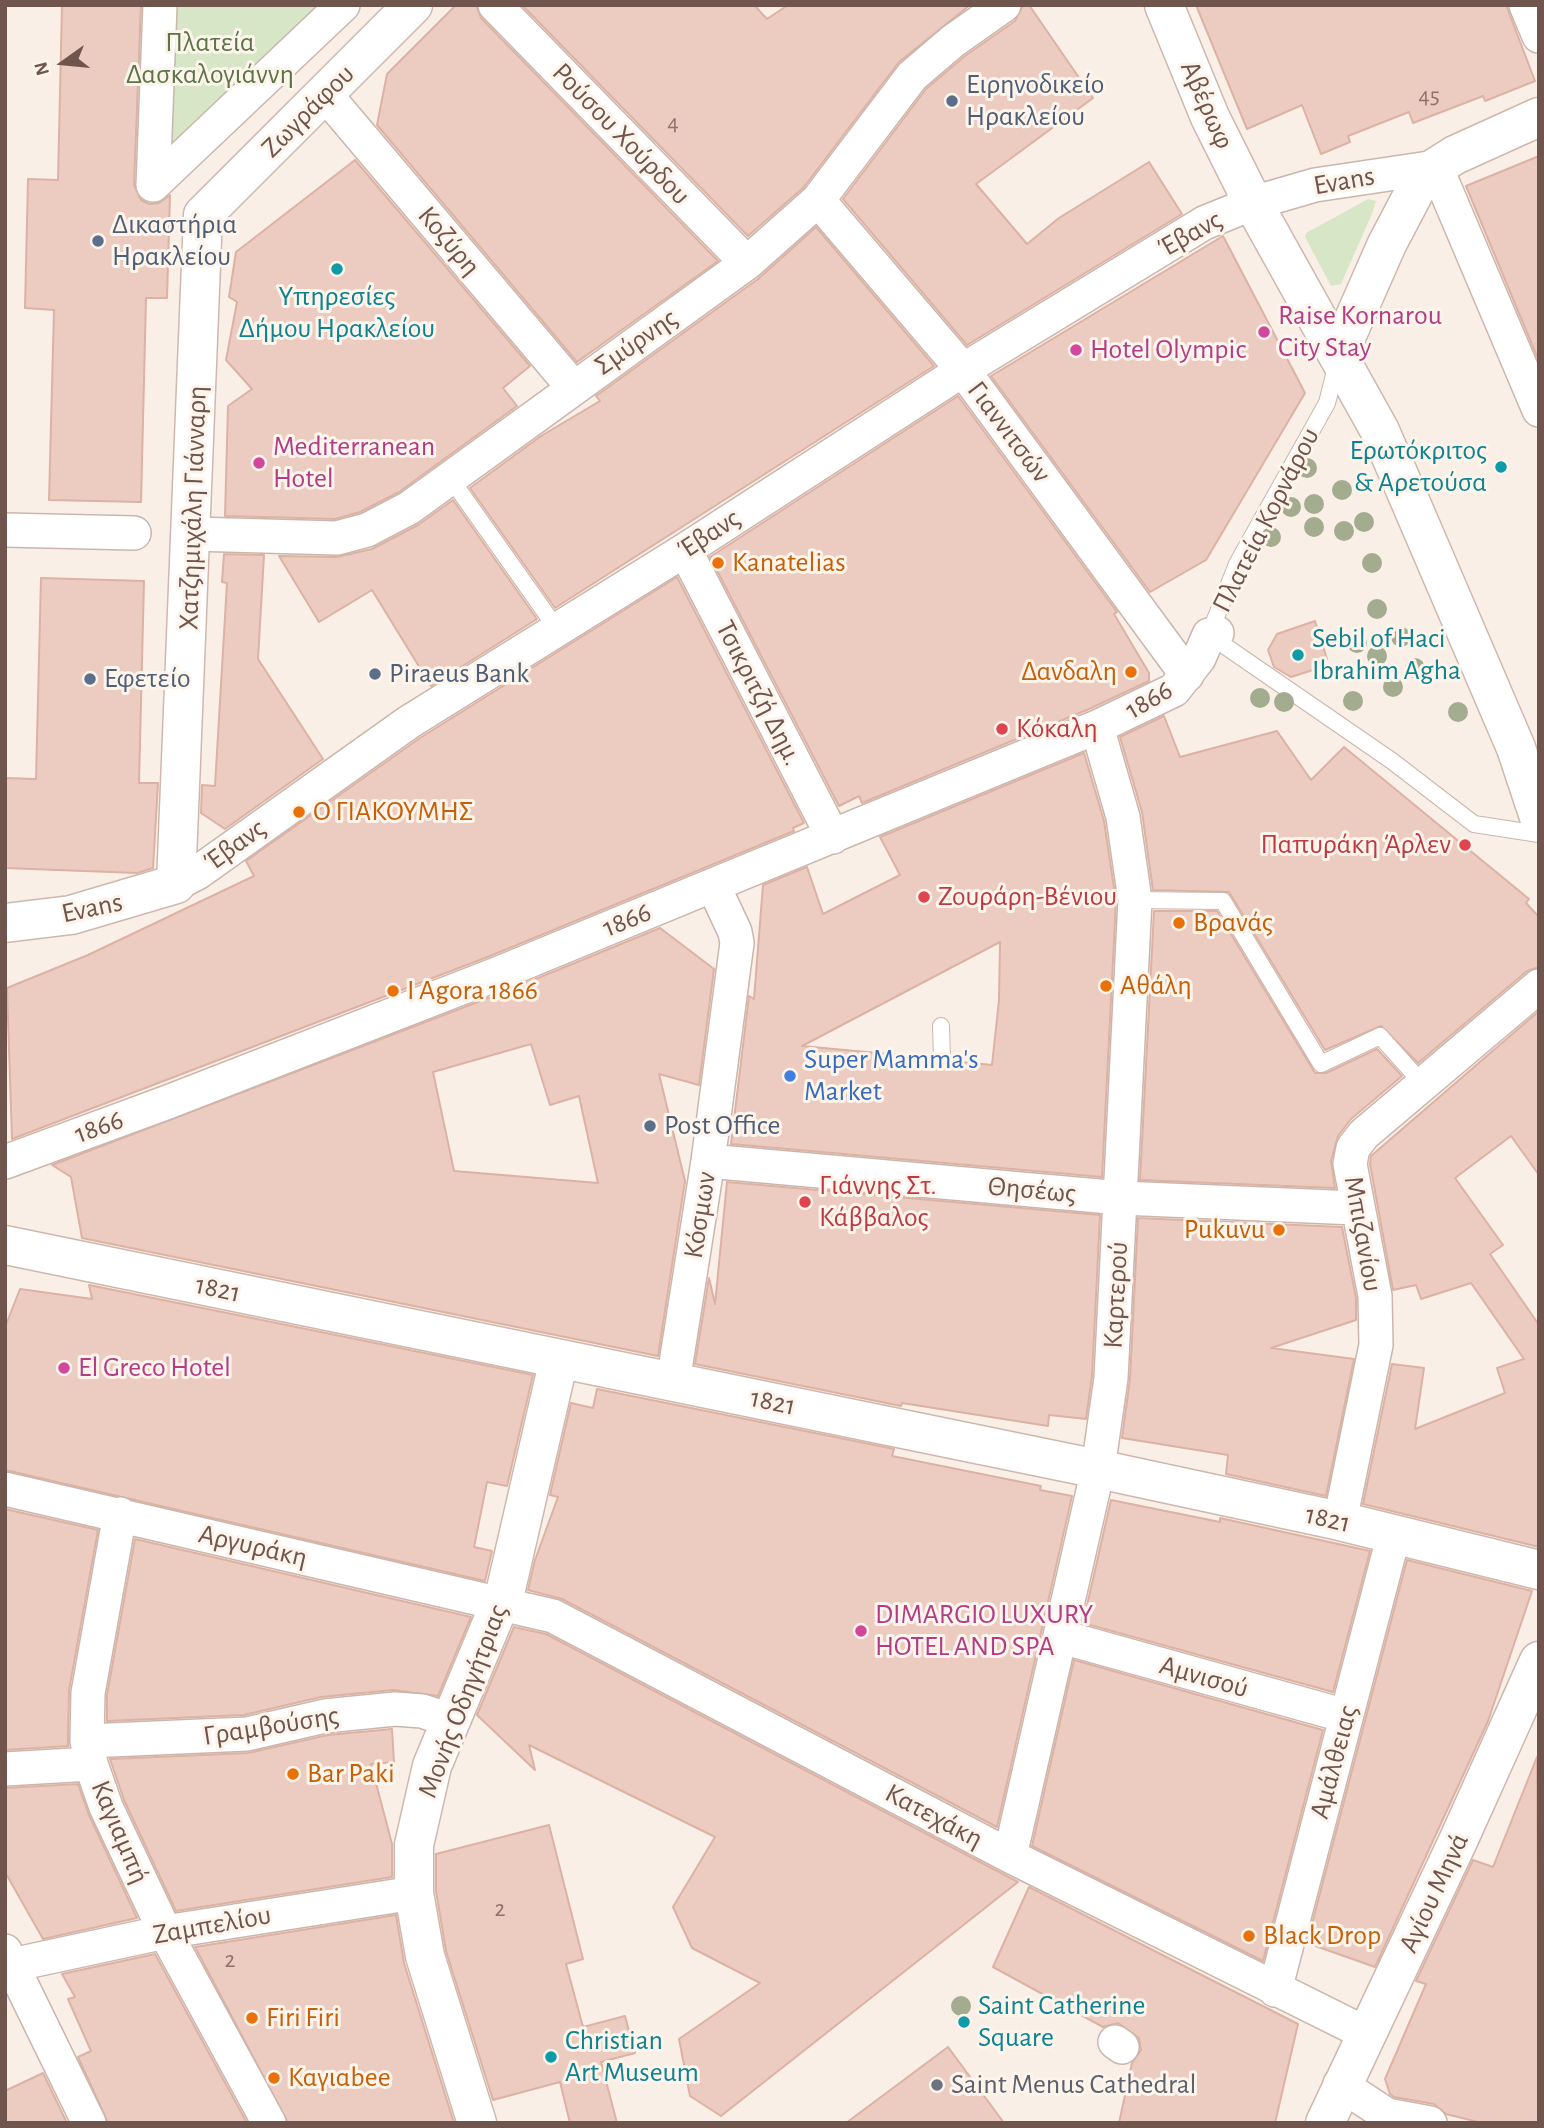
<!DOCTYPE html>
<meta charset="utf-8">
<style>
body{margin:0}
#map{position:relative;width:1544px;height:2128px;overflow:hidden;background:#faefe6;font-family:"Alegreya Sans",sans-serif}
canvas{display:block}
.frame{position:absolute;inset:0;border:7px solid #70554e;pointer-events:none}
.north{position:absolute;left:28px;top:28px;width:70px;height:70px;-webkit-text-stroke:5px #fdf4ec;paint-order:stroke;rotate:255deg;font-size:19px;font-weight:700;line-height:28px;text-align:center;color:#70554e}
.north::after{content:'';display:block;margin:auto;width:24px;height:32px;background:#70554e;clip-path:polygon(50% 0,100% 100%,50% 72%,0 100%)}
</style>
<div id="map">
<canvas width="1544" height="2128"></canvas>
<div class="frame"></div>
<div class="north">N</div>
</div>
<script>
const ctx = document.querySelector('canvas').getContext('2d');
ctx.lineJoin = 'round';
function fill(path, color) {
  ctx.fillStyle = color;
  ctx.fill(path, 'evenodd');
}
function toPath(rows) {
  const path = new Path2D();
  for (const r of rows) {
    path.moveTo(r[0], r[1]);
    for (let i = 2; i < r.length; i += 2) path.lineTo(r[i], r[i + 1]);
  }
  return path;
}
function strokePath(path, color, width, dash) {
  ctx.strokeStyle = color;
  ctx.lineWidth = width;
  ctx.lineCap = dash ? 'butt' : 'round';
  ctx.setLineDash(dash || []);
  ctx.stroke(path);
}
function label(font, color, halo, rows, align = 'center') {
  ctx.font = font + ' "Alegreya Sans",sans-serif';
  ctx.lineWidth = 6;
  ctx.setLineDash([]);
  ctx.textBaseline = 'middle';
  ctx.strokeStyle = halo;
  ctx.fillStyle = color;
  for (const [text, x, y, turn = 0] of rows) {
    ctx.save();
    ctx.translate(x, y);
    ctx.rotate((+turn || 0) * Math.PI / 180);
    ctx.textAlign = isNaN(turn) ? turn : align;
    if (halo) ctx.strokeText(text, 0, 0);
    ctx.fillText(text, 0, 0);
    ctx.restore();
  }
}
fill(toPath([
 [160,5,343,5,153,185],
 [1368,199,1376,201,1372,214,1341,284,1331,286,1305,237,1306,233]
]), '#d7e6c6');
const building = toPath([
 [62,5,141,5,134,185,141,200,149,204,159,203,170,195,167,298,146,298,141,502,49,500,54,310,25,308,28,179,58,180,62,5],
 [456,5,476,5,481,18,718,261,577,362,377,125,387,74,456,5],
 [522,5,754,5,767,19,788,5,970,5,899,62,804,187,748,236,522,5],
 [1023,5,1029,5,1093,98,976,184,1027,244,1059,218,1149,162,1182,214,967,345,843,199,926,89,965,56,1015,21,1023,5],
 [1196,5,1506,5,1535,81,1485,101,1483,96,1413,123,1409,112,1348,136,1350,142,1321,154,1302,105,1247,129,1196,5],
 [1539,156,1539,359,1538,359,1466,186,1539,156],
 [355,160,530,366,503,388,517,406,399,492,360,512,335,519,225,516,228,406,252,389,226,360,237,302,229,297,236,252,355,160],
 [816,227,934,366,555,608,470,488,541,436,600,401,596,396,758,279,816,227],
 [1223,236,1305,393,1206,560,1150,592,991,376,1223,236],
 [958,396,1117,612,1114,614,1149,673,1149,681,1089,709,862,803,859,796,839,806,710,557,958,396],
 [453,500,537,619,431,686,372,590,319,622,279,556,337,557,372,549,418,525,453,500],
 [224,554,264,555,258,659,323,759,225,829,201,813,202,785,215,786,227,583,222,582,224,554],
 [677,577,804,823,793,828,794,831,490,956,12,1139,7,988,88,955,254,876,246,861,420,738,677,577],
 [41,578,144,581,139,783,158,783,153,868,137,873,5,868,5,778,36,779,41,578],
 [1315,621,1327,659,1315,663,1316,669,1291,677,1274,667,1268,650,1277,634,1315,621],
 [1164,716,1180,757,1277,731,1311,780,1344,747,1529,899,1526,903,1539,917,1539,967,1527,971,1418,1063,1381,1026,1325,1050,1229,892,1153,890,1142,812,1120,737,1164,716],
 [1084,753,1104,821,1116,901,1102,1177,731,1144,749,996,754,999,763,885,807,867,823,914,900,875,880,837,1084,753],
 [1000,942,999,1000,992,1065,952,1061,948,1068,942,1069,934,1065,931,1058,802,1046,1000,942],
 [1154,911,1217,911,1315,1073,1326,1073,1377,1049,1402,1076,1351,1119,1338,1136,1331,1161,1335,1188,1140,1180,1154,911],
 [660,928,714,969,699,1085,659,1074,685,1181,658,1356,82,1238,71,1177,52,1165,504,992,660,928],
 [531,1044,550,1105,579,1096,598,1183,454,1171,433,1072,531,1044],
 [1539,1011,1539,1175,1511,1136,1455,1178,1503,1245,1490,1254,1539,1325,1539,1547,1363,1504,1392,1364,1424,1368,1415,1429,1505,1393,1497,1368,1524,1359,1471,1283,1421,1299,1416,1285,1393,1290,1370,1164,1371,1156,1539,1011],
 [727,1182,1100,1215,1092,1376,1086,1419,1049,1415,1048,1426,902,1403,901,1406,695,1364,709,1278,715,1304,727,1182],
 [1138,1218,1342,1227,1356,1298,1356,1320,1271,1348,1354,1359,1326,1496,1226,1474,1228,1455,1122,1438,1130,1379,1138,1218],
 [89,1285,533,1375,507,1486,487,1482,474,1547,492,1551,485,1581,5,1470,5,1327,20,1289,92,1299,89,1285],
 [597,1389,894,1449,892,1456,1041,1486,1040,1490,1072,1496,997,1827,562,1599,528,1590,535,1560,558,1497,550,1495,571,1403,593,1408,597,1389],
 [1111,1500,1220,1522,1220,1518,1370,1551,1333,1692,1083,1623,1111,1500],
 [5,1509,98,1530,69,1690,68,1746,5,1750,5,1509],
 [135,1539,471,1617,438,1696,393,1690,321,1697,244,1715,107,1721,107,1695,135,1539],
 [1407,1560,1532,1591,1488,1721,1375,1967,1307,1943,1407,1560],
 [514,1627,546,1634,1018,1882,721,2116,690,2096,679,2039,760,1983,692,1948,673,1907,715,1837,529,1745,535,1770,477,1715,514,1627],
 [1074,1660,1323,1730,1263,1961,1032,1846,1074,1660],
 [392,1729,394,1762,371,1764,392,1844,392,1877,176,1911,124,1800,110,1759,248,1753,328,1735,392,1729],
 [1537,1757,1539,2123,1482,2123,1446,2114,1434,2104,1394,2097,1390,2094,1385,2079,1426,1984,1416,1981,1473,1860,1493,1867,1537,1757],
 [78,1784,89,1815,137,1918,43,1939,5,1872,5,1788,78,1784],
 [549,1825,583,1959,566,1964,583,2027,625,2016,635,2053,601,2062,617,2123,570,2123,560,2082,493,2100,446,1951,436,1891,436,1854,549,1825],
 [1029,1887,1298,2024,1275,2123,1119,2123,1132,2063,1141,2050,1139,2038,1118,2023,1103,2027,993,1967,1029,1887],
 [396,1915,404,1963,454,2123,288,2123,195,1947,396,1915],
 [155,1954,247,2123,108,2123,78,2057,91,2051,68,1999,75,1997,62,1974,155,1954],
 [948,2047,1004,2123,846,2123,948,2047],
 [43,2073,67,2123,5,2123,5,2091,43,2073]
]);
fill(building, '#ecccc1');
strokePath(building, '#ddb1a3', 2);
const lane = toPath([
 [1337,363,1327,403,1237,564,1209,635,1392,761,1474,824,1539,834],
 [451,479,557,629],
 [1135,900,1223,901,1321,1064,1380,1036,1423,1084],
 [941,1026,942,1059]
]);
const street = toPath([
 [160,5,153,185,343,5],
 [495,5,747,263],
 [1526,5,1539,36],
 [325,94,573,387],
 [818,200,963,370,1187,675],
 [5,530,134,533],
 [192,534,337,538,367,530,409,508,747,263,818,200,912,76,953,41,1004,5],
 [685,550,833,837],
 [176,884,197,873,409,722,685,550,963,370,1204,223,1253,203,1315,185,1436,167,1539,410],
 [708,1161,1121,1198,1356,1208],
 [5,1162,168,1102,497,974,1097,727,1174,690,1199,658,1209,635,1217,633],
 [673,1382,708,1161,737,943,735,932,713,885],
 [5,1489,553,1616,1010,1856,1365,2033],
 [120,1514,88,1693,87,1741,91,1764,106,1807,165,1932,269,2123],
 [1340,1521,1376,1345,1375,1296,1350,1164,1353,1148,1364,1134,1539,986],
 [1062,1637,1346,1716],
 [87,1741,247,1734,325,1716,395,1709,422,1711,453,1721],
 [5,1769,91,1764],
 [1010,1856,1098,1469,1111,1378,1135,900,1123,817,1097,727],
 [5,1951,89,2123],
 [12,1965,165,1932,414,1893],
 [1275,1990,1394,1534],
 [1115,2042,1122,2047],
 [1340,2084,1387,2115,1430,2123]
]);
const secondary = toPath([
 [1164,5,1210,117,1253,203,1380,431,1516,748,1539,817],
 [1339,353,1387,244,1417,187,1436,167,1455,155,1539,117],
 [5,923,71,915,176,884,203,215,413,5],
 [5,1245,1098,1469,1340,1521,1539,1570],
 [477,2123,425,1956,414,1893,414,1845,432,1766,506,1589,559,1359],
 [1325,2123,1458,1841,1539,1661]
]);
strokePath(lane, '#cab6ad', 18);
strokePath(street, '#cab6ad', 36);
strokePath(secondary, '#ceb8ae', 41);
strokePath(lane, '#fff', 16);
strokePath(street, '#fff', 33);
strokePath(secondary, '#fff', 38);
ctx.fillStyle = '#a3ac8f';
for (const [x, y] of [
 [1307,468],
 [1342,490],
 [1314,504],
 [1291,507],
 [1364,522],
 [1314,527],
 [1344,531],
 [1271,537],
 [1372,563],
 [1377,609],
 [1401,637],
 [1357,643],
 [1377,656],
 [1415,668],
 [1393,687],
 [1260,698],
 [1353,701],
 [1284,702],
 [1458,712],
 [961,2006]
]) {
  ctx.beginPath();
  ctx.arc(x, y, 10, 0, 2 * Math.PI);
  ctx.fill();
}
for (const [x, y, r, color] of [
 [952,101,7,"#5c6f8a"],
 [98,241,7,"#5c6f8a"],
 [337,269,7,"#0f9aa8"],
 [1264,332,7,"#d1479c"],
 [1076,350,7,"#d1479c"],
 [259,463,7,"#d1479c"],
 [1501,467,7,"#0f9aa8"],
 [718,563,7,"#e8710a"],
 [1298,655,7,"#0f9aa8"],
 [1131,672,7,"#e8710a"],
 [375,674,7,"#5c6f8a"],
 [90,679,7,"#5c6f8a"],
 [1002,729,7,"#e0444e"],
 [299,812,7,"#e8710a"],
 [1465,845,7,"#e0444e"],
 [924,897,7,"#e0444e"],
 [1179,923,7,"#e8710a"],
 [1106,986,7,"#e8710a"],
 [393,991,7,"#e8710a"],
 [790,1076,7,"#3f7fe0"],
 [650,1126,7,"#5c6f8a"],
 [805,1202,7,"#e0444e"],
 [1279,1230,7,"#e8710a"],
 [64,1368,7,"#d1479c"],
 [861,1631,7,"#d1479c"],
 [293,1774,7,"#e8710a"],
 [1249,1936,7,"#e8710a"],
 [252,2018,7,"#e8710a"],
 [964,2022,7,"#0f9aa8"],
 [551,2057,7,"#0f9aa8"],
 [274,2078,7,"#e8710a"],
 [937,2085,7,"#6b7280"]
]) {
  const dot = new Path2D();
  dot.arc(x, y, r, 0, 2 * Math.PI);
  ctx.fillStyle = color;
  ctx.fill(dot);
  strokePath(dot, '#fdf4ec', 2.5);
}
label('24px', '#8f736b', null, [
 ["45",1429,96],
 ["4",673,123],
 ["2",500,1909],
 ["2",230,1960]
]);
label('28px', '#5b7547', '#fdf4ec', [
 ["Πλατεία",210,43],
 ["Δασκαλογιάννη",210,75]
]);
label('28px', '#4e5e75', '#fdf4ec', [
 ["Ειρηνοδικείο",966,85],
 ["Ηρακλείου",966,117],
 ["Δικαστήρια",112,225],
 ["Ηρακλείου",112,257],
 ["Piraeus Bank",389,674],
 ["Εφετείο",104,679],
 ["Post Office",664,1126]
], 'left');
label('28px', '#70554e', '#fdf4ec', [
 ["Αβέρωφ",1207,105,66],
 ["Ζωγράφου",308,111,-45],
 ["Ρούσου Χούρδου",621,134,46],
 ["Evans",1344,181,-10],
 ["Έβανς",1190,234,-29],
 ["Κοζύρη",449,241,50],
 ["Σμύρνης",636,342,-35],
 ["Γιαννιτσών",1009,432,53],
 ["Χατζημιχάλη Γιάνναρη",193,508,-88],
 ["Πλατεία Κορνάρου",1266,520,-63],
 ["Έβανς",709,534,-33],
 ["Τσικριτζή Δημ.",759,693,63],
 ["1866",1149,700,-30],
 ["Έβανς",235,845,-36],
 ["Evans",92,908,-12],
 ["1866",627,920,-22],
 ["1866",99,1127,-20],
 ["Θησέως",1032,1190,5],
 ["Κόσμων",700,1215,-81],
 ["Μπιζανίου",1363,1234,80],
 ["1821",218,1289,12],
 ["Καρτερού",1116,1295,-87],
 ["1821",773,1402,12],
 ["1821",1328,1519,13],
 ["Αργυράκη",253,1546,13],
 ["Αμνισού",1204,1677,16],
 ["Μονής Οδηγήτριας",463,1701,-69],
 ["Γραμβούσης",271,1726,-9],
 ["Αμάλθειας",1334,1762,-75],
 ["Κατεχάκη",934,1816,28],
 ["Καγιαμπή",120,1832,67],
 ["Αγίου Μηνά",1434,1893,-65],
 ["Ζαμπελίου",212,1925,-10]
]);
label('28px', '#0d838f', '#fdf4ec', [
 ["Υπηρεσίες",337,297,"center"],
 ["Δήμου Ηρακλείου",337,329,"center"],
 ["Ερωτόκριτος",1487,451,"right"],
 ["& Αρετούσα",1487,483,"right"],
 ["Sebil of Haci",1312,639],
 ["Ibrahim Agha",1312,671],
 ["Saint Catherine",978,2006],
 ["Square",978,2038],
 ["Christian",565,2041],
 ["Art Museum",565,2073]
], 'left');
label('28px', '#b23c85', '#fdf4ec', [
 ["Raise Kornarou",1278,316],
 ["City Stay",1278,348],
 ["Hotel Olympic",1090,350],
 ["Mediterranean",273,447],
 ["Hotel",273,479],
 ["El Greco Hotel",78,1368],
 ["DIMARGIO LUXURY",875,1615],
 ["HOTEL AND SPA",875,1647]
], 'left');
label('28px', '#c56008', '#fdf4ec', [
 ["Kanatelias",732,563],
 ["Δανδαλη",1117,672,"right"],
 ["Ο ΓΙΑΚΟΥΜΗΣ",313,812],
 ["Βρανάς",1193,923],
 ["Αθάλη",1120,986],
 ["I Agora 1866",407,991],
 ["Pukuvu",1265,1230,"right"],
 ["Bar Paki",307,1774],
 ["Black Drop",1263,1936],
 ["Firi Firi",266,2018],
 ["Καγιαbee",288,2078]
], 'left');
label('28px', '#be3a42', '#fdf4ec', [
 ["Κόκαλη",1016,729],
 ["Παπυράκη Άρλεν",1451,845,"right"],
 ["Ζουράρη-Βένιου",938,897],
 ["Γιάννης Στ.",819,1186],
 ["Κάββαλος",819,1218]
], 'left');
label('28px', '#366cbe', '#fdf4ec', [
 ["Super Mamma's",804,1060],
 ["Market",804,1092]
], 'left');
label('28px', '#5b616d', '#fdf4ec', [
 ["Saint Menus Cathedral",951,2085]
], 'left');
</script>
